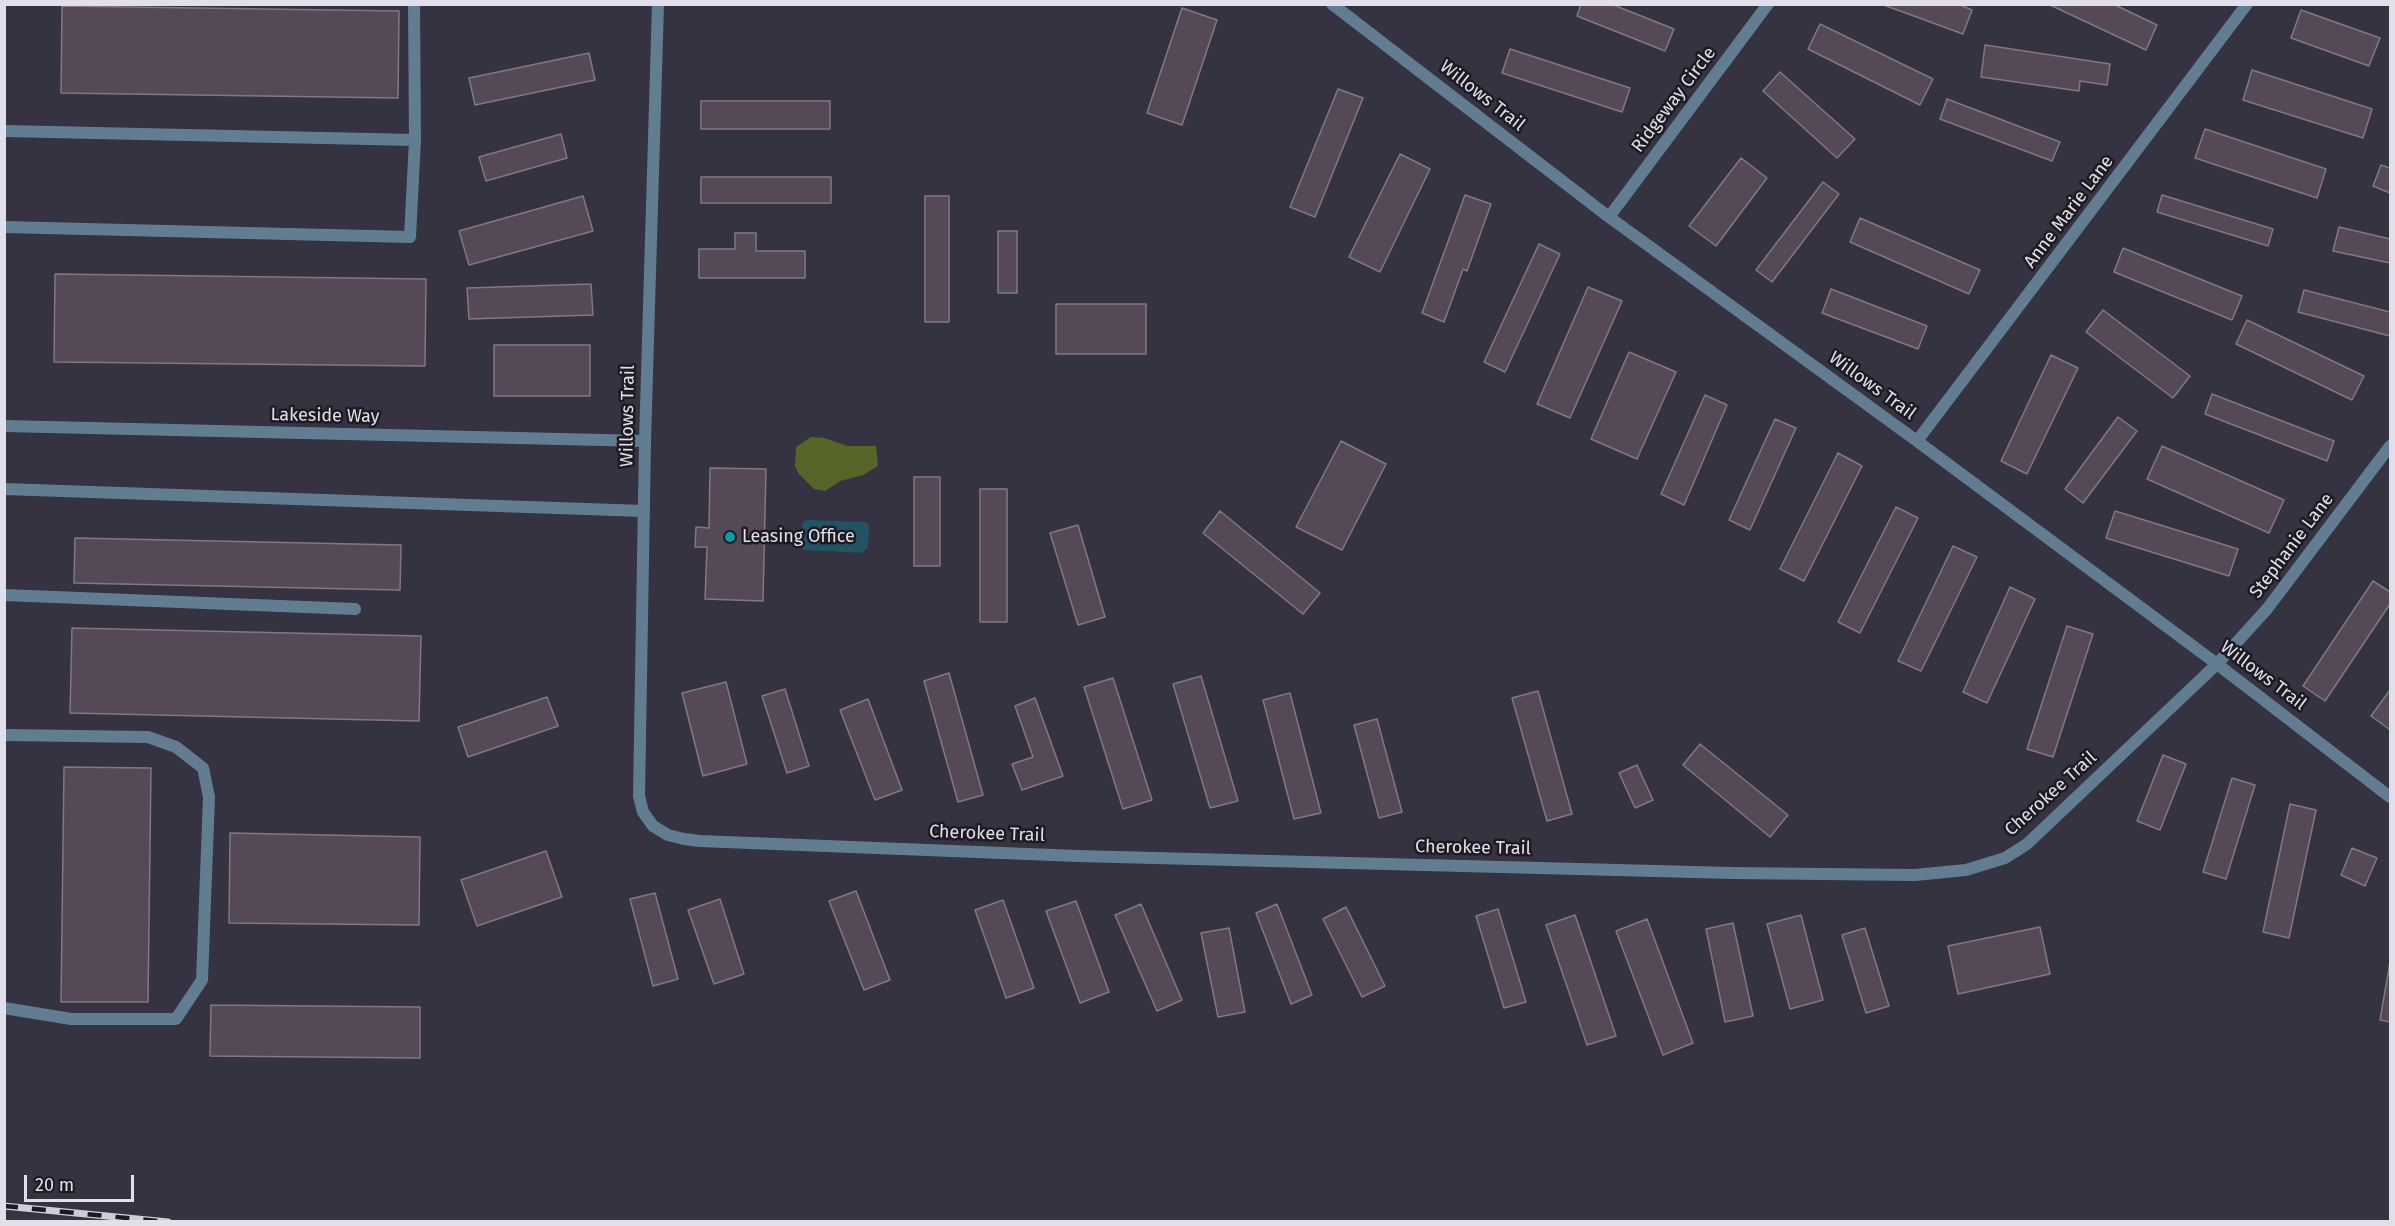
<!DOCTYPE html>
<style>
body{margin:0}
#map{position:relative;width:2395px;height:1226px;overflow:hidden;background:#353241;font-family:"Fira Sans",sans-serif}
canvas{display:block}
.frame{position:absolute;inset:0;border:6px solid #e1dfe9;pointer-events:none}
.scale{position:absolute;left:24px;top:1175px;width:110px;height:27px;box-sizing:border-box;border:3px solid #e1dfe9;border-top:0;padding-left:8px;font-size:18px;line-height:21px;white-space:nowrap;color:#e1dfe9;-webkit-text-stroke:4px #1d1b22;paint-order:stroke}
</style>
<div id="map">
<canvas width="2395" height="1226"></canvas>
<div class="frame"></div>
<div class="scale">20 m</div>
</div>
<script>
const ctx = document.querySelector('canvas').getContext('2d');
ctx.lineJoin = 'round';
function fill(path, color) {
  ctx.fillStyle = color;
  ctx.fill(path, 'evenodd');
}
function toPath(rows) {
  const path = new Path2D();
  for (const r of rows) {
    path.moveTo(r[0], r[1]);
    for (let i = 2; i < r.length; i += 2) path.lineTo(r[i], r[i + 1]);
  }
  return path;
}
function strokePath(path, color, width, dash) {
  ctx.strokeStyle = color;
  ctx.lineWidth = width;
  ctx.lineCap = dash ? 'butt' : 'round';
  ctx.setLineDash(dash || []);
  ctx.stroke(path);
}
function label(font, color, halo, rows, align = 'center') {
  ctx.font = font + ' "Fira Sans",sans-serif';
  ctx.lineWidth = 5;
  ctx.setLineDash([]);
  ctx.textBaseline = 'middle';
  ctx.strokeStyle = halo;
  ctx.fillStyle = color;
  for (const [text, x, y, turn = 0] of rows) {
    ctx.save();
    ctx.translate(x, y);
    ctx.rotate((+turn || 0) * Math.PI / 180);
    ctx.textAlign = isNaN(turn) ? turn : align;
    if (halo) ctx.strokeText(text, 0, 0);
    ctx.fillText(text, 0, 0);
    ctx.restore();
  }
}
fill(toPath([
 [811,437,824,438,848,446,876,446,878,466,863,475,840,481,825,491,814,489,799,474,795,466,796,447]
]), '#566629');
fill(toPath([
 [806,520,866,522,869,525,868,548,862,553,803,550,802,524]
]), '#215365');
const building = toPath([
 [1581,4,1611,4,1674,29,1665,51,1577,16,1581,4],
 [1881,4,1958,4,1972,10,1963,34,1881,4],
 [2048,4,2113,4,2157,25,2146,50,2048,4],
 [62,6,399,11,398,98,61,93,62,6],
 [1182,8,1217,20,1182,125,1147,113,1182,8],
 [2301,10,2380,38,2369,66,2291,38,2301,10],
 [1820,24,1933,79,1920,105,1808,49,1820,24],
 [1985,45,2110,64,2107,85,2080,81,2079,91,1981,77,1985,45],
 [1510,49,1630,88,1622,112,1502,73,1510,49],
 [589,53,595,80,475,105,469,78,589,53],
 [2252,70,2372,109,2363,138,2243,100,2252,70],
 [1780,72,1855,139,1837,158,1763,91,1780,72],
 [1338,89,1363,98,1315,217,1290,207,1338,89],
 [1947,99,2060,142,2052,161,1940,119,1947,99],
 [701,101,830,101,830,129,701,129,701,101],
 [2205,129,2326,169,2317,198,2195,158,2205,129],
 [561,134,567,158,486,181,479,157,561,134],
 [1400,154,1430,169,1380,272,1349,257,1400,154],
 [1741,158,1767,178,1716,246,1689,226,1741,158],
 [2381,165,2390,168,2390,193,2373,186,2381,165],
 [701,177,831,177,831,203,701,203,701,177],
 [1823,182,1839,194,1772,282,1756,270,1823,182],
 [1465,195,1491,204,1467,271,1463,269,1444,322,1422,313,1465,195],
 [2162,195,2273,229,2268,246,2157,212,2162,195],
 [583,196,593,231,469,265,459,231,583,196],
 [925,196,949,196,949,322,925,322,925,196],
 [1860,218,1980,270,1969,294,1850,242,1860,218],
 [2339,227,2390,239,2390,263,2333,251,2339,227],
 [998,231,1017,231,1017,293,998,293,998,231],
 [735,233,756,233,756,251,805,251,805,278,699,278,699,249,735,249,735,233],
 [1539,244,1560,254,1505,372,1484,362,1539,244],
 [2123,248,2242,296,2232,320,2114,272,2123,248],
 [55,274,426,279,425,366,54,362,55,274],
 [591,284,593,315,469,319,467,288,591,284],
 [1588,287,1622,301,1570,418,1537,404,1588,287],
 [1831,289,1927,326,1918,349,1822,313,1831,289],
 [2304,290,2390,312,2390,336,2298,312,2304,290],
 [1056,304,1146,304,1146,354,1056,354,1056,304],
 [2103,310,2190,376,2173,398,2086,332,2103,310],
 [2247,320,2364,376,2352,400,2236,344,2247,320],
 [494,345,590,345,590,396,494,396,494,345],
 [1629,352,1676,372,1637,459,1591,439,1629,352],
 [2051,355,2078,368,2027,474,2001,461,2051,355],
 [2212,394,2334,441,2327,461,2205,414,2212,394],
 [1705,395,1727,405,1684,505,1661,494,1705,395],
 [2118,417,2137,431,2083,503,2065,489,2118,417],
 [1775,419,1796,428,1750,530,1729,520,1775,419],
 [1341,441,1386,464,1342,550,1296,527,1341,441],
 [2162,446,2284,500,2269,533,2147,479,2162,446],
 [1838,453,1862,466,1804,581,1780,569,1838,453],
 [710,468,766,469,763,601,705,599,707,547,695,547,696,527,709,528,710,468],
 [914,477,940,477,940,566,914,566,914,477],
 [980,489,1007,489,1007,622,980,622,980,489],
 [1896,507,1918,518,1860,633,1838,622,1896,507],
 [1220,511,1320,593,1303,614,1203,533,1220,511],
 [2115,511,2238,549,2229,576,2106,538,2115,511],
 [1078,525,1105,617,1078,625,1050,533,1078,525],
 [75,538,401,545,400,590,74,583,75,538],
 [1953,546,1977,557,1921,671,1898,661,1953,546],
 [2373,581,2390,592,2390,604,2325,701,2303,686,2373,581],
 [2010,587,2035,599,1987,703,1963,692,2010,587],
 [2067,626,2093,634,2053,757,2027,749,2067,626],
 [72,628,421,636,419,721,70,713,72,628],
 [949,673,983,795,958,802,924,681,949,673],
 [1201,676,1238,801,1210,808,1173,684,1201,676],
 [1113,678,1152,800,1123,809,1084,687,1113,678],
 [726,682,747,764,703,776,682,693,726,682],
 [785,689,809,766,787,773,762,696,785,689],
 [2390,690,2390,728,2389,729,2371,716,2390,690],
 [1538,691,1572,814,1547,821,1512,698,1538,691],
 [1290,693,1321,813,1294,819,1263,700,1290,693],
 [547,697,558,726,468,757,458,727,547,697],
 [1035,698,1063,776,1022,790,1012,764,1033,757,1015,706,1035,698],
 [868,699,902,790,875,800,840,710,868,699],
 [1377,719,1402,812,1379,818,1354,725,1377,719],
 [1700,744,1788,815,1770,837,1683,765,1700,744],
 [2163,755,2186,764,2160,830,2137,821,2163,755],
 [1637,765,1653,800,1635,808,1619,773,1637,765],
 [64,767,151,768,148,1002,61,1002,64,767],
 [2232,778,2255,785,2226,879,2203,872,2232,778],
 [2290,804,2316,810,2289,938,2263,932,2290,804],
 [230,833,420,837,419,925,229,923,230,833],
 [2352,848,2377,858,2365,886,2341,875,2352,848],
 [546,851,562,897,477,926,461,880,546,851],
 [856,891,890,980,864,990,829,901,856,891],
 [655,893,678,979,653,986,630,899,655,893],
 [720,899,744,974,714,984,688,910,720,899],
 [1003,900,1034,988,1006,998,975,910,1003,900],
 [1076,901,1109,992,1080,1003,1046,911,1076,901],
 [1141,904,1182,1000,1157,1011,1115,915,1141,904],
 [1277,904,1312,995,1291,1004,1256,913,1277,904],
 [1346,907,1385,986,1362,997,1323,919,1346,907],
 [1498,909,1526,1002,1504,1008,1476,916,1498,909],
 [1575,915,1616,1036,1587,1045,1546,925,1575,915],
 [1801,915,1823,1000,1790,1009,1767,924,1801,915],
 [1647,919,1693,1043,1663,1055,1616,931,1647,919],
 [1733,923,1753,1016,1725,1022,1706,929,1733,923],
 [2040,927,2050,974,1958,994,1948,946,2040,927],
 [1229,928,1245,1012,1218,1017,1201,933,1229,928],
 [1865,928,1889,1006,1866,1013,1842,935,1865,928],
 [2390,962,2390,1022,2380,1020,2390,962],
 [211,1005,420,1007,420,1058,210,1056,211,1005]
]);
fill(building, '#564957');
strokePath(building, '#847785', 1.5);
strokePath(toPath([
 [4,131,415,140,414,4],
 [4,227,410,237,415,140],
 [4,595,355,609],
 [4,735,148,737,176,747,203,768,209,797,202,980,176,1019,71,1019,4,1008]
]), '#627d92', 12);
strokePath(toPath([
 [658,4,645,441,639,796,643,812,653,826,668,835,684,839,700,841,1078,856,1732,873,1915,875,1966,870,2005,858,2027,844,2217,664,2267,609,2390,446],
 [1332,4,1609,217,1917,441,2217,664,2390,797],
 [1609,217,1768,4],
 [4,426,645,441],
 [1917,441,2247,4],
 [4,489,644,511]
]), '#627d92', 12);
const rail = toPath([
 [4,1206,168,1222]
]);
strokePath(rail, '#cfcdd8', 7);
strokePath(rail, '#1d1b22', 4.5, [14]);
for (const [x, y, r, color] of [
 [730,537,6,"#0f9aa8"]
]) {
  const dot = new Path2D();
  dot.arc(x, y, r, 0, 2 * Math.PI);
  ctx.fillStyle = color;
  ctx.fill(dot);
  strokePath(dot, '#1d1b22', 2);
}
label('18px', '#e1dfe9', '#1d1b22', [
 ["Willows Trail",1482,96,38],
 ["Ridgeway Circle",1674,100,-53],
 ["Anne Marie Lane",2069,212,-53],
 ["Willows Trail",1872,386,36],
 ["Lakeside Way",325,416,1],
 ["Willows Trail",628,416,-89],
 ["Stephanie Lane",2292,546,-53],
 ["Willows Trail",2263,676,37],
 ["Cherokee Trail",2051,794,-42],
 ["Cherokee Trail",987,834,2],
 ["Cherokee Trail",1473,848,1]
]);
label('18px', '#e1dfe9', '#1d1b22', [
 ["Leasing Office",742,537]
], 'left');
</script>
